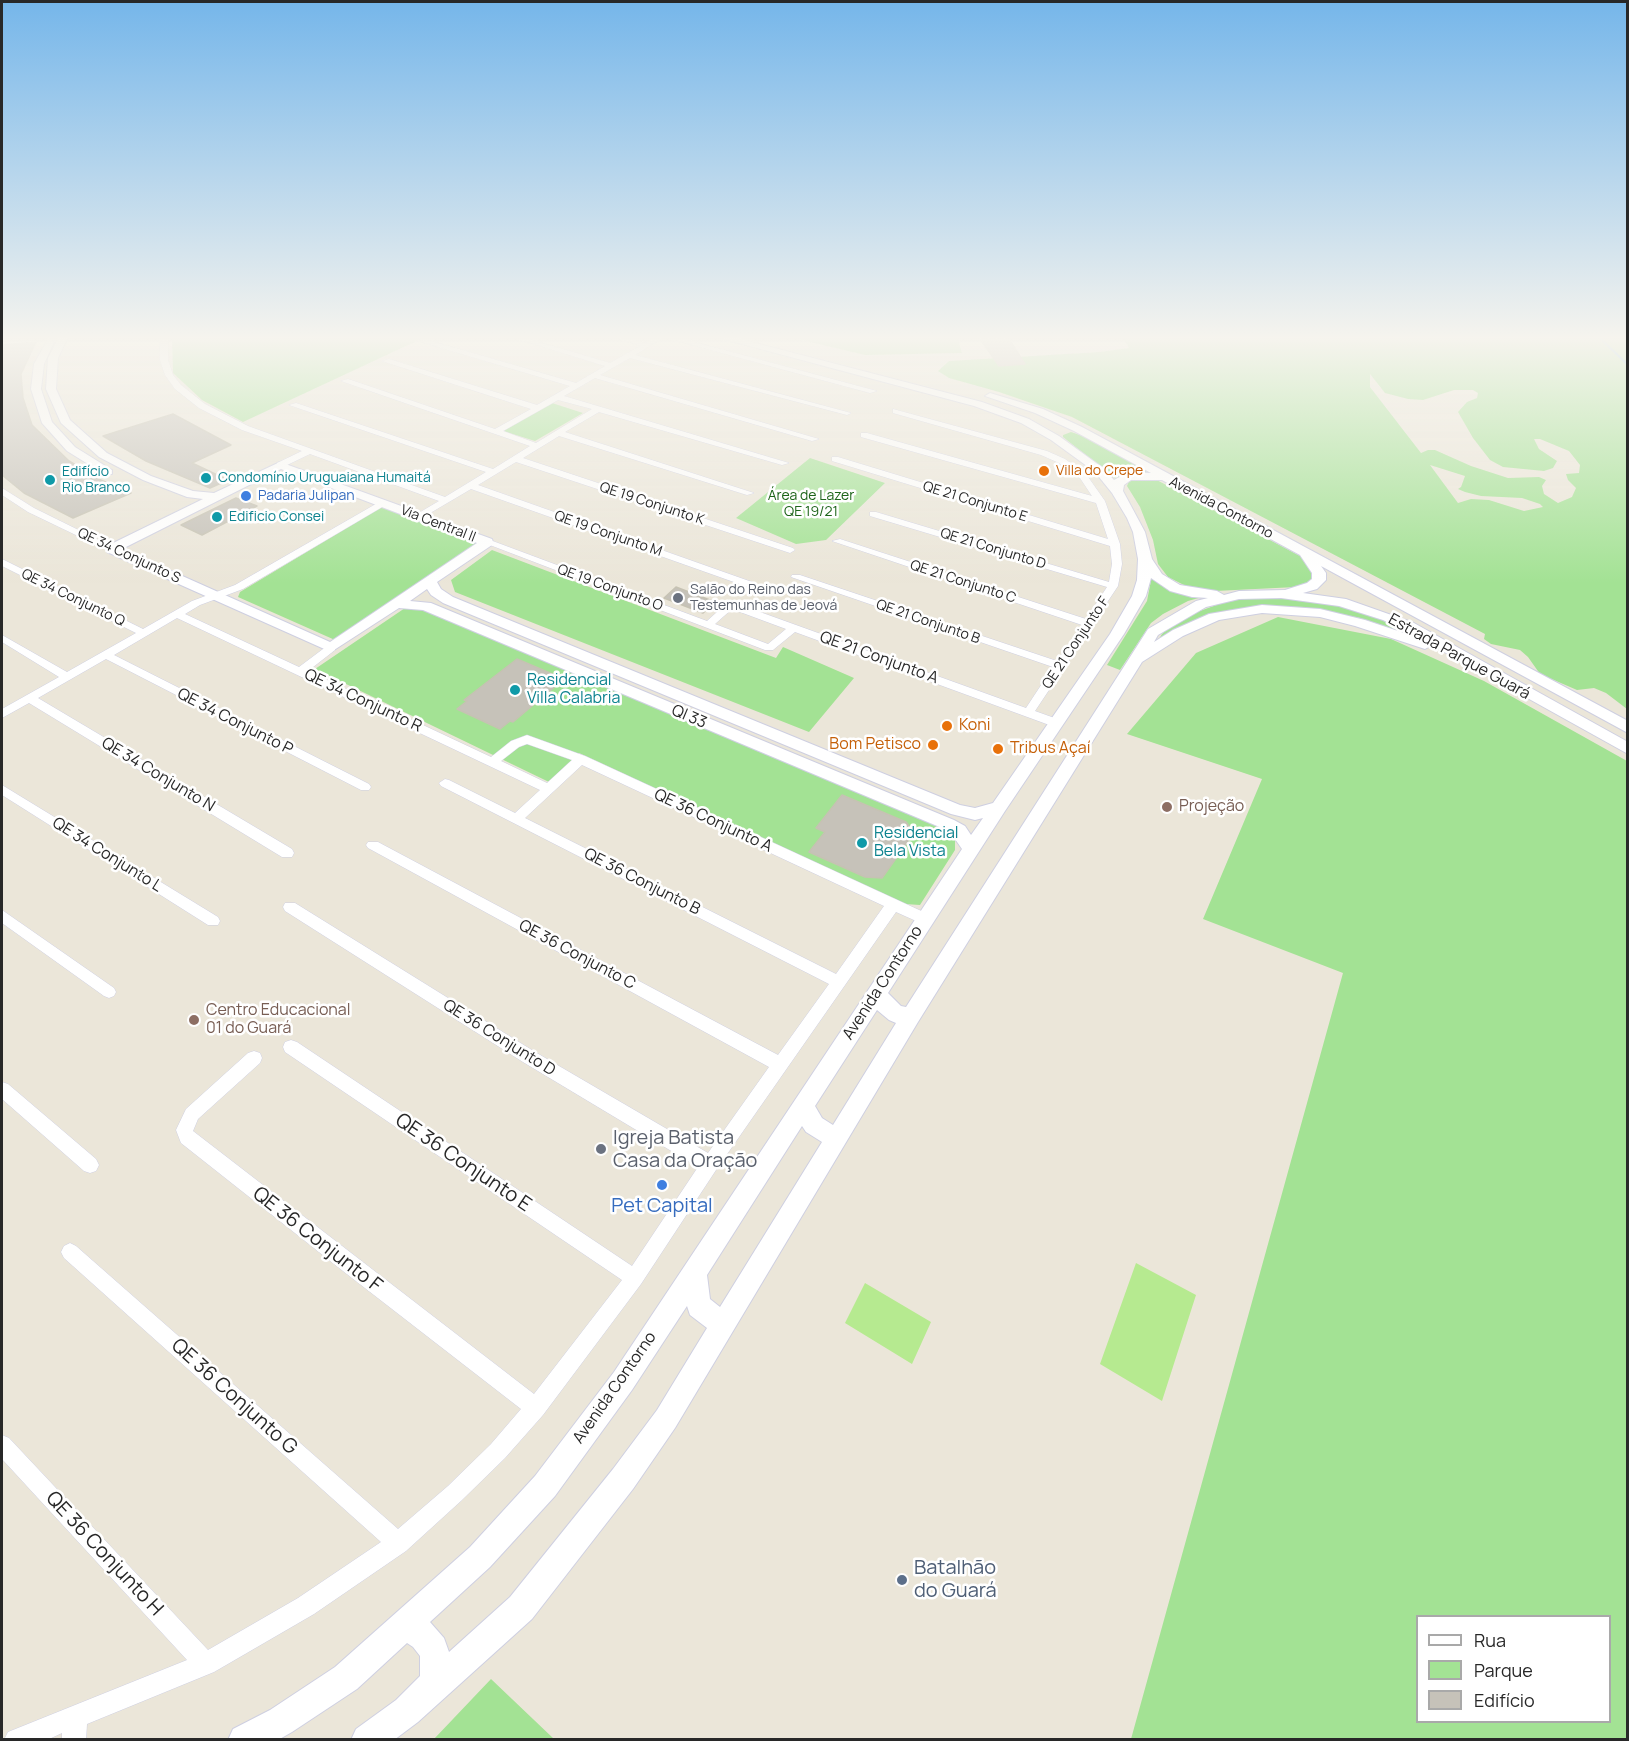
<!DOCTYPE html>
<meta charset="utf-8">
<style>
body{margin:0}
#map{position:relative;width:1629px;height:1741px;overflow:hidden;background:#ebe6d9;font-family:Manrope,sans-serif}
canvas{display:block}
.frame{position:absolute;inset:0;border:3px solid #282828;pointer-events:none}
.legend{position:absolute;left:1416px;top:1615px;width:195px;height:108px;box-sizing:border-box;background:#fff;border:2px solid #a9a9a9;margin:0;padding:8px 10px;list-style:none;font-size:18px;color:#282828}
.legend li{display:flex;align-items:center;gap:12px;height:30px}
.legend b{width:30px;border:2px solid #a9a9a9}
</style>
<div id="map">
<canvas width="1629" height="1741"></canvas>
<div class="frame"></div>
<ul class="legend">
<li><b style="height:8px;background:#fff"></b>Rua</li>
<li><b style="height:16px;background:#a3e294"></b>Parque</li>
<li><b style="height:16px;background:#c6c2b9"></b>Edifício</li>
</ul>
</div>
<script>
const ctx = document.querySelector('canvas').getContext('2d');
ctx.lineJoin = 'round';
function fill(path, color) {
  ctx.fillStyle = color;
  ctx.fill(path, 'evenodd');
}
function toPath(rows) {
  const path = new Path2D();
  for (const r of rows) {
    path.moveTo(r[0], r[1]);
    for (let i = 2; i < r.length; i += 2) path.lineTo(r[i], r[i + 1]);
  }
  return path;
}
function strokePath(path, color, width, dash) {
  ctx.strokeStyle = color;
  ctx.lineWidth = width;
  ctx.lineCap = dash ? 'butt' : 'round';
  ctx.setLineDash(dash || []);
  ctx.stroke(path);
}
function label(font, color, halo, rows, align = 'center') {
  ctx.font = font + ' Manrope,sans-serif';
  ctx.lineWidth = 5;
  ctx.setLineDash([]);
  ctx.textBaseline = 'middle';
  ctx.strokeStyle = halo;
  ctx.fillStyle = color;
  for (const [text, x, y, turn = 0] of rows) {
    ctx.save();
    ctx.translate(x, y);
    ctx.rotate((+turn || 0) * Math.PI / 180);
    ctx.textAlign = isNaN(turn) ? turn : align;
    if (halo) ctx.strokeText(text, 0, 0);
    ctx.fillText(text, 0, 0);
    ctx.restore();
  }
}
fill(toPath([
 [421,339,243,422,202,400,173,373,172,339],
 [798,339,958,339,962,353,865,355],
 [1124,339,1627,339,1627,709,1606,693,1594,688,1577,690,1540,674,1528,657,1520,650,1491,644,1484,639,1485,634,1072,417,999,392,949,378,938,371,949,361,1099,352,1129,348],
 [1370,374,1385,393,1408,399,1423,400,1454,390,1473,390,1478,393,1477,398,1467,402,1458,412,1473,438,1490,460,1503,467,1544,471,1553,468,1557,461,1539,449,1534,439,1540,439,1569,451,1580,465,1579,473,1566,474,1568,480,1576,488,1572,497,1558,503,1544,494,1542,486,1546,480,1539,477,1508,478,1471,466,1435,450,1428,450,1421,453,1370,387],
 [1430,465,1465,476,1461,487,1458,489,1465,492,1481,496,1522,498,1540,504,1543,507,1524,511,1489,500,1471,499,1458,503],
 [552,403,583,413,535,441,503,431],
 [1071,432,1083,436,1152,473,1128,473,1117,480,1063,437,1063,435],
 [810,458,885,483,826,540,796,544,736,518],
 [1153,478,1302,557,1314,568,1312,581,1296,587,1215,591,1188,587,1168,577,1158,564,1153,540,1140,507,1127,486,1130,479],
 [388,507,481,541,335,640,238,597,240,592,380,508],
 [492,550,776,658,783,647,854,678,809,732,455,592,451,580],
 [1152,575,1202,597,1188,601,1163,614,1151,623,1120,670,1107,665,1147,601],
 [1255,597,1286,597,1343,604,1388,622,1421,638,1360,618,1304,607,1254,606,1208,615,1190,622,1156,644,1162,634,1174,622,1189,615,1230,600],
 [405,608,423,608,936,826,955,837,955,850,920,905,905,904,579,753,549,782,315,669],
 [1278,617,1391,639,1484,681,1627,761,1627,1739,1131,1739,1343,973,1203,919,1262,779,1127,734,1196,653],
 [1418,1616,1610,1616,1610,1722,1418,1722],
 [491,1679,554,1739,434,1739]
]), '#a3e294');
fill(toPath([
 [1136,1263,1196,1295,1162,1401,1100,1364],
 [865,1283,931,1322,912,1364,845,1323]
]), '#b6ea90');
strokePath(toPath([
 [1601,339,1628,365]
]), '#6ab8ee', 2);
const building = toPath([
 [980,339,1009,339,1025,364,999,366,980,339],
 [36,342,21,374,23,398,32,425,69,461,101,480,131,493,73,518,24,493,2,475,2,345,36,342],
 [173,414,231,445,192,463,228,480,210,488,146,461,103,436,173,414],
 [236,498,257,506,202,535,181,525,236,498],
 [676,587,715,602,703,613,664,598,676,587],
 [517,659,564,679,513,722,510,721,500,729,457,709,467,701,464,700,517,659],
 [842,795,906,822,914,833,882,878,865,877,809,852,825,832,816,828,842,795]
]);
fill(building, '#c6c2b9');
strokePath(building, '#c6c2b3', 1.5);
const street = toPath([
 [2,339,9,339,2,342,2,339],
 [160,339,168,339,168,360,173,375,181,385,205,404,248,426,445,497,486,472,289,405,296,403,493,469,530,446,341,381,348,379,495,429,531,409,382,361,389,359,537,405,570,386,421,342,428,340,576,383,605,366,517,339,529,339,610,363,640,346,620,339,632,339,645,343,652,339,661,339,635,355,851,413,847,415,630,358,600,375,819,439,812,441,595,378,564,396,789,463,782,465,599,412,565,432,754,493,747,495,559,436,523,458,793,548,795,550,790,553,516,462,478,485,752,582,753,584,748,587,471,489,420,519,415,516,417,514,439,501,310,454,283,467,277,467,277,463,302,451,242,430,199,408,175,389,165,375,160,360,160,339],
 [558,400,592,409,536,443,503,431,558,400],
 [670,339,683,339,877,391,870,393,670,339],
 [893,409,1047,451,1065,459,1086,474,1105,501,1120,544,1122,564,1118,586,1094,622,1095,624,1091,627,1035,711,1060,720,1062,723,1060,726,1052,726,795,632,773,650,765,650,482,542,490,540,707,621,727,603,735,603,1026,708,1053,667,791,577,792,575,800,575,1057,661,1082,625,832,541,840,539,1086,619,1107,587,870,516,870,512,876,512,1109,582,1112,564,1110,546,832,461,832,457,838,457,1108,539,1096,503,861,437,861,433,867,433,1092,496,1080,478,1059,463,1041,455,893,413,893,409],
 [732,609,786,629,768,644,715,624,732,609],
 [2,488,34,508,117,549,109,551,28,512,2,495,2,488],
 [381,501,389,503,243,589,200,605,185,614,299,667,327,646,335,646,335,650,308,671,491,757,511,741,527,735,585,756,930,915,932,919,930,923,925,925,896,912,716,1170,641,1284,543,1415,505,1458,462,1500,406,1551,314,1614,214,1672,87,1724,86,1740,62,1740,62,1733,47,1740,4,1740,8,1732,187,1660,2,1459,2,1435,9,1438,208,1650,298,1598,381,1542,64,1258,61,1252,64,1246,70,1243,76,1246,398,1529,448,1486,491,1444,521,1409,343,1271,181,1143,176,1130,186,1109,248,1053,254,1051,260,1053,262,1058,260,1063,198,1119,193,1131,534,1394,622,1280,285,1052,283,1047,285,1042,291,1040,297,1042,632,1266,698,1167,523,1062,285,911,283,907,285,903,295,903,535,1052,708,1153,769,1067,368,848,366,845,368,842,378,842,778,1055,829,984,441,786,439,783,445,779,449,780,515,813,540,790,177,618,114,655,369,784,371,787,369,790,361,790,106,659,38,698,292,849,294,853,292,857,282,857,29,703,2,718,2,709,59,677,2,642,2,635,67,672,136,633,2,566,2,559,143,629,192,601,235,585,381,501],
 [527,744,572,760,547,783,501,761,519,747,527,744],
 [582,765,884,906,836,974,525,818,582,765],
 [2,785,218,917,220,921,218,925,208,925,2,795,2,785],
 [2,910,114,988,116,992,114,996,109,998,104,996,2,923,2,910],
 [2,1082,8,1084,96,1159,99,1165,96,1171,90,1173,84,1171,2,1099,2,1082]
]);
const secondary = toPath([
 [48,339,54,342,44,364,41,389,52,422,75,447,112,470,112,474,104,474,67,451,42,423,31,389,34,364,48,339],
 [58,339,67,339,58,358,56,389,70,420,107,453,151,476,193,491,214,493,280,462,492,539,493,542,492,545,437,582,441,589,453,597,960,805,975,808,993,803,1110,634,1132,596,1137,580,1138,559,1133,532,1127,518,1112,493,1095,472,1051,440,1021,423,974,406,723,339,740,339,982,402,1029,419,1059,436,1103,468,1114,480,1129,472,1151,473,1074,431,1035,413,985,396,990,393,1043,409,1082,427,1628,721,1628,733,1321,566,1326,573,1326,580,1317,589,1303,593,1346,599,1414,623,1628,742,1628,754,1432,645,1425,649,1355,626,1320,617,1262,613,1219,620,1183,636,1142,662,918,1022,675,1428,633,1489,532,1619,418,1722,394,1740,351,1740,356,1729,396,1700,420,1676,420,1656,413,1647,407,1643,357,1689,292,1732,278,1740,228,1740,233,1729,270,1710,335,1667,470,1547,535,1476,614,1372,962,849,953,836,942,828,423,610,399,608,331,652,107,552,106,549,107,546,203,499,187,497,143,480,99,457,61,423,46,389,48,358,58,339],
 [281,469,477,543,330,642,122,549,281,469],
 [1131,480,1162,480,1300,555,1312,573,1312,579,1307,583,1285,590,1239,591,1224,595,1217,591,1180,585,1162,574,1152,559,1145,532,1123,491,1124,485,1131,480],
 [1151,578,1170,591,1192,597,1208,598,1196,601,1148,629,906,1007,901,1006,888,993,1005,811,1124,634,1146,596,1151,578],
 [427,589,431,595,443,603,951,814,975,820,983,818,971,835,965,826,954,820,431,603,410,601,427,589],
 [1281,598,1339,606,1383,620,1422,639,1365,620,1320,609,1262,605,1209,614,1173,630,1154,642,1158,635,1206,607,1239,599,1281,598],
 [877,1010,889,1020,896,1023,833,1125,822,1118,815,1106,877,1010],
 [802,1126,806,1132,822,1142,720,1307,710,1299,707,1275,802,1126],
 [687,1306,690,1315,707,1328,657,1410,613,1469,510,1597,449,1652,444,1638,430,1622,490,1567,555,1496,632,1390,687,1306]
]);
strokePath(street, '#cecfe1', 1);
strokePath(secondary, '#cecfe1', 2);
fill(street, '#fff');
fill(secondary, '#fff');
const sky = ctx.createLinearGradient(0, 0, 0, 583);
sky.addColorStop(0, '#75b6ea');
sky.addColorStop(0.58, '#f6f4ee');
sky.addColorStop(1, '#f6f4ee00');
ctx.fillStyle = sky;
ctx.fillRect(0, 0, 1629, 583);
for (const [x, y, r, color] of [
 [1044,471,6,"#e8710a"],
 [206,478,6,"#0f9aa8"],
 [50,480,6,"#0f9aa8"],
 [246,496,6,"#3f7fe0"],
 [217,517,6,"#0f9aa8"],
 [678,598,6,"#6b7280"],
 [515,690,6,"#0f9aa8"],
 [947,726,6,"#e8710a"],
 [933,745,6,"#e8710a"],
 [998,749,6,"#e8710a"],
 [1167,807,6,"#8d6e63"],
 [862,843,6,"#0f9aa8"],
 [194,1020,6,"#8d6e63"],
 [601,1149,6,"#6b7280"],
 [662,1185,6,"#3f7fe0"],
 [902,1580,6,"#5c6f8a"]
]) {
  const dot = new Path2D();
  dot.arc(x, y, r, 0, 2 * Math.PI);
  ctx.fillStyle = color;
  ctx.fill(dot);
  strokePath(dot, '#fff', 2);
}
label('14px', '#c56008', '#fff', [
 ["Villa do Crepe",1056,471]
], 'left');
label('14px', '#0d838f', '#fff', [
 ["Edifício",62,472],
 ["Rio Branco",62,488],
 ["Condomínio Uruguaiana Humaitá",218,478],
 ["Edificio Consei",229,517]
], 'left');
label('14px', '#366cbe', '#fff', [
 ["Padaria Julipan",258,496]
], 'left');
label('14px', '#1d6419', '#fff', [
 ["Área de Lazer",811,496],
 ["QE 19/21",811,512]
]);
label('14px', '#282828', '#fff', [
 ["QE 21 Conjunto E",975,502,17],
 ["QE 19 Conjunto K",652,504,18],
 ["Avenida Contorno",1221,508,28],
 ["Via Central II",438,524,21],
 ["QE 19 Conjunto M",608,534,19],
 ["QE 21 Conjunto D",993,549,17],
 ["QE 34 Conjunto S",129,556,25],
 ["QE 21 Conjunto C",963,582,18],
 ["QE 19 Conjunto O",610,588,20],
 ["QE 34 Conjunto Q",73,598,26],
 ["QE 21 Conjunto B",928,622,19],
 ["QE 21 Conjunto F",1076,643,-56]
]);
label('14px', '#5b616d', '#fff', [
 ["Salão do Reino das",690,590],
 ["Testemunhas de Jeová",690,606]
], 'left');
label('16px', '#282828', '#fff', [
 ["Estrada Parque Guará",1459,657,29],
 ["QE 21 Conjunto A",879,658,20],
 ["QE 34 Conjunto R",363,701,25],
 ["QI 33",689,717,23],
 ["QE 34 Conjunto P",235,722,27],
 ["QE 34 Conjunto N",158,775,31],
 ["QE 36 Conjunto A",713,821,25],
 ["QE 34 Conjunto L",107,855,32],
 ["QE 36 Conjunto B",642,882,27],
 ["QE 36 Conjunto C",577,955,28],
 ["Avenida Contorno",883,983,-57],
 ["QE 36 Conjunto D",499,1038,32],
 ["Avenida Contorno",615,1388,-55]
]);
label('16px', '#0d838f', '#fff', [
 ["Residencial",527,681],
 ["Villa Calabria",527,699],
 ["Residencial",874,834],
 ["Bela Vista",874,852]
], 'left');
label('16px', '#c56008', '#fff', [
 ["Koni",959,726],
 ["Bom Petisco",921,745,"right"],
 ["Tribus Açaí",1010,749]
], 'left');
label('16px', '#785e54', '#fff', [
 ["Projeção",1179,807],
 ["Centro Educacional",206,1011],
 ["01 do Guará",206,1029]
], 'left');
label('20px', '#5b616d', '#fff', [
 ["Igreja Batista",613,1138],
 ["Casa da Oração",613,1161]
], 'left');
label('20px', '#282828', '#fff', [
 ["QE 36 Conjunto E",463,1163,34],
 ["QE 36 Conjunto F",317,1240,38],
 ["QE 36 Conjunto G",234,1397,42],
 ["QE 36 Conjunto H",104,1554,47]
]);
label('20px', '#366cbe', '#fff', [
 ["Pet Capital",662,1206]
]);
label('20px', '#4e5e75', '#fff', [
 ["Batalhão",914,1568],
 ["do Guará",914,1591]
], 'left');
</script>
